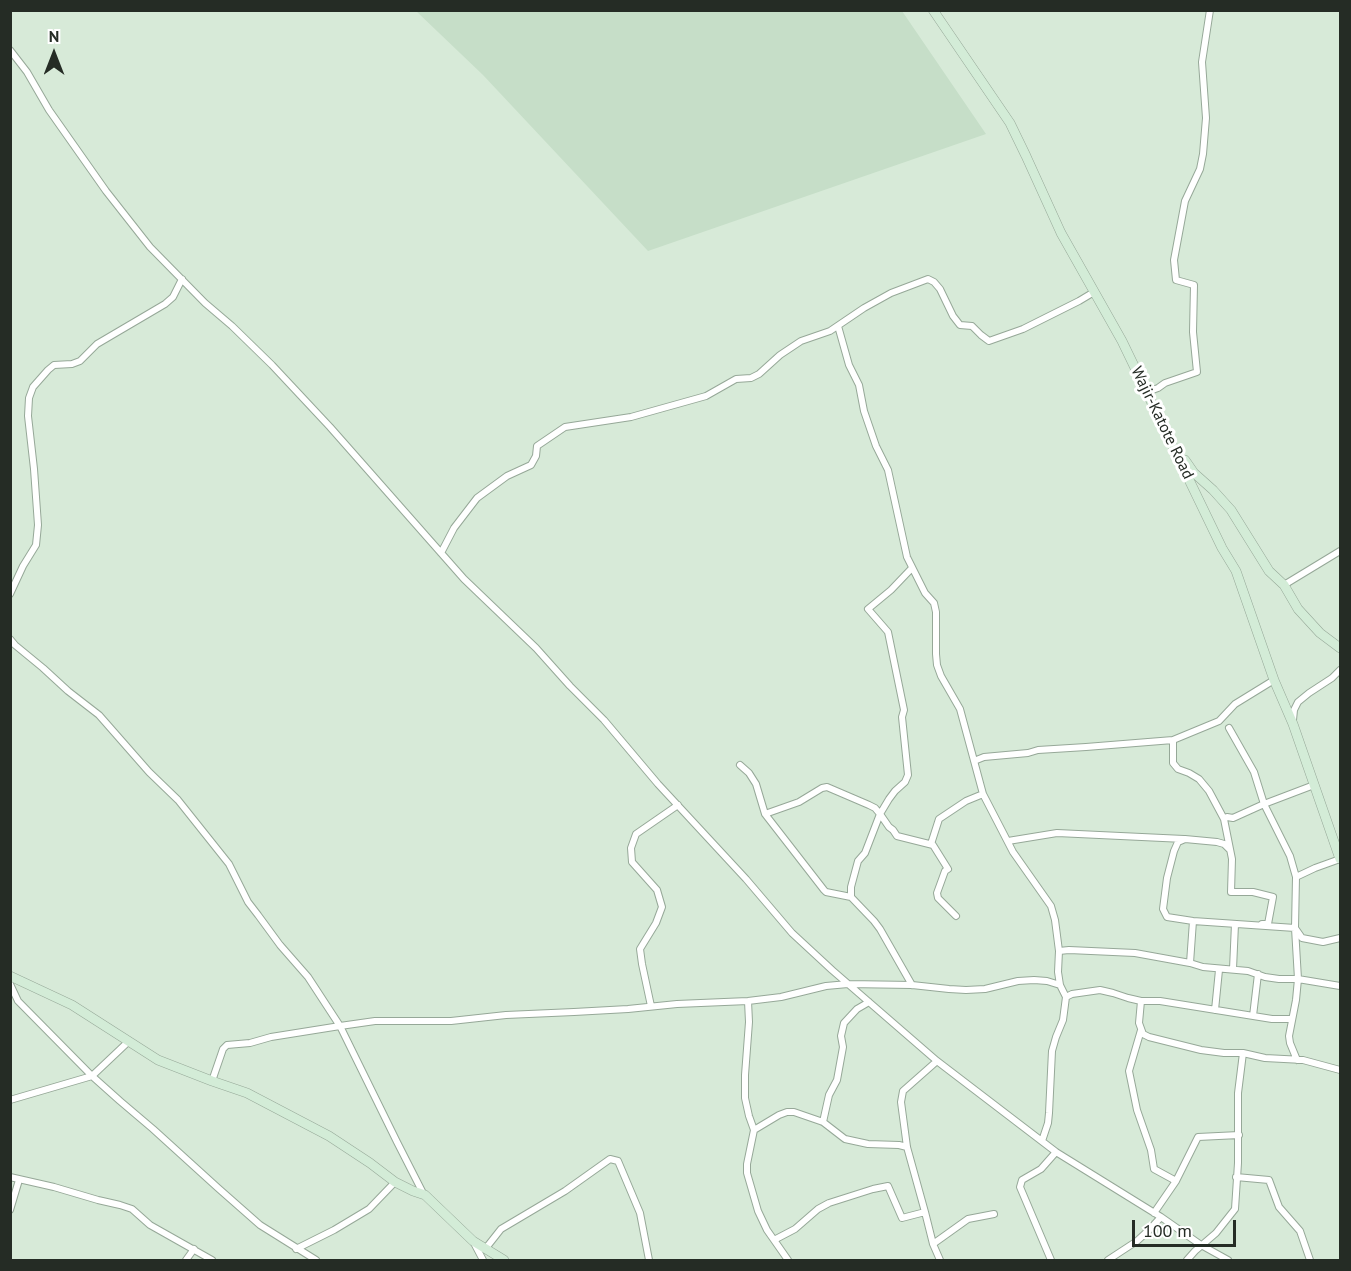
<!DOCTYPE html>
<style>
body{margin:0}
#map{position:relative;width:1351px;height:1271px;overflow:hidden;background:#d7ead8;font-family:"PT Sans",sans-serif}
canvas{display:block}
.frame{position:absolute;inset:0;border:12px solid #252c25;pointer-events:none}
.north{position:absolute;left:24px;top:24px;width:60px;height:60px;-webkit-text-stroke:4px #fff;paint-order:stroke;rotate:0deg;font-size:16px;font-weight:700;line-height:24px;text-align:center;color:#252c25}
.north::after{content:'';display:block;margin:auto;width:21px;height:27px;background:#252c25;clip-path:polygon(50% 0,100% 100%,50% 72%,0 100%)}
.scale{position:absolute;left:1132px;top:1220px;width:104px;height:27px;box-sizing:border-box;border:3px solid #252c25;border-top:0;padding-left:8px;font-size:18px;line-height:21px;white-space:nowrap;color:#252c25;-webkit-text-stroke:4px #fff;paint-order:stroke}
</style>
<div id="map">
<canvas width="1351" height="1271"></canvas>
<div class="frame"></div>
<div class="north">N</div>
<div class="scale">100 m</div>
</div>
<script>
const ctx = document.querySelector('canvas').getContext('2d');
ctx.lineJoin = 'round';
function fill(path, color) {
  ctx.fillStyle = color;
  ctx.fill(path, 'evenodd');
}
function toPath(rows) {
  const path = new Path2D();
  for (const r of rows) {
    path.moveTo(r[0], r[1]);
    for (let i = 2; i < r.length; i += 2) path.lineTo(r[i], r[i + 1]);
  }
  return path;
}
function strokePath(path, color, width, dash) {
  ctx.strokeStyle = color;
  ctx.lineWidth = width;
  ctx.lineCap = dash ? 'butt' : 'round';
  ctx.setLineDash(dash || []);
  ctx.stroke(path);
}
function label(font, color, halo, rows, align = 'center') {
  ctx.font = font + ' "PT Sans",sans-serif';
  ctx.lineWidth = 6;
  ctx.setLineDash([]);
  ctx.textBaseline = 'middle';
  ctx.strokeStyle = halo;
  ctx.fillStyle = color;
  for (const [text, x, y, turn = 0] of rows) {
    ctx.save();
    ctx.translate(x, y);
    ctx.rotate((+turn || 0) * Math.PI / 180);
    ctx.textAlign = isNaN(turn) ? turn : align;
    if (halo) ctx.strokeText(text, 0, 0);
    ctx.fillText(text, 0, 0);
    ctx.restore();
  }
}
fill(toPath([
 [416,11,902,11,986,134,648,251,483,75]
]), '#c6dec8');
const street = toPath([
 [10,50,27,72,49,110,106,191,150,247,205,303,232,326,272,365,330,427,464,579,536,648,570,686,604,720,658,784,746,879,792,933,832,970,937,1061,1056,1152,1161,1217,1201,1245,1228,1260],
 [838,326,849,365,859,385,864,411,876,446,888,470,907,557,925,593,934,603,936,612,936,654,937,665,941,676,960,709,983,794,1013,852,1051,906,1055,920,1059,951],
 [1147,392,1158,388,1165,383,1197,372,1193,332,1194,285,1176,280,1174,260,1185,201,1200,169,1203,154,1206,118,1202,62,1210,10],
 [441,553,454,528,477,498,507,476,531,465,536,456,537,446,565,427,631,417,706,396,736,379,751,378,759,374,780,355,801,341,830,331,864,308,891,293,928,279,934,282,940,289,953,316,960,325,972,326,981,335,989,341,1023,329,1079,301,1094,292],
 [1284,585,1340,551],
 [10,594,23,566,36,545,38,525,34,469,28,416,29,398,33,387,48,370,54,365,72,364,80,361,97,344,165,304,173,297,182,279],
 [10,639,15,645,43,668,68,691,99,715,149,772,178,800,229,864,248,902,258,915,280,945,308,977,340,1026,397,1142,424,1195],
 [1293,720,1294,710,1298,702,1309,693,1332,678,1340,670],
 [1229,728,1254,772,1264,804,1290,856,1296,877],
 [1173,740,1173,763,1178,769,1189,773,1199,779,1209,791,1224,819,1232,859,1231,892,1253,892,1273,897,1268,924,1262,924],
 [974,761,984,757,1028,753,1038,750,1086,747,1173,740,1219,721,1235,704,1274,680],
 [740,765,749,773,756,784,765,814,824,890,826,892,851,897,874,921,880,929,912,985],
 [765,814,799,802,822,788,827,787,869,805,875,808,880,814,889,827,893,830,897,836,933,845,948,869,945,871,937,893,938,898,956,916],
 [1224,819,1227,817,1233,818,1264,804,1314,785],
 [1008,841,1057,833,1184,839],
 [931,844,939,819,966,801,983,794],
 [1230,850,1224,844,1217,842,1185,839,1178,842,1174,851,1167,878,1163,909,1167,917,1193,921,1295,928,1302,938,1323,942,1340,938],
 [851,897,851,887,858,861,865,853,880,814,889,799,895,791,905,782,908,775,902,717,904,710,888,632,868,609,891,590,912,568],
 [1190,963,1193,921],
 [1233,969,1235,924],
 [10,984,18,1001,92,1076,120,1101,153,1129,218,1188,260,1225,316,1260],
 [1060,985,1058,972,1059,951,1069,950,1135,953,1190,963,1203,967,1248,971,1265,977,1279,979,1298,979,1340,986],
 [748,1001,749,1022,745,1075,745,1098,749,1116,754,1130,747,1164,747,1173,758,1211,767,1230,788,1260],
 [1141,1001,1139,1023,1143,1034,1149,1037,1201,1050,1224,1053,1243,1053,1265,1058,1303,1060,1340,1070],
 [651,1006,642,964,640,949,656,923,662,907,657,890,632,862,631,848,636,834,678,805],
 [1215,1010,1219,970],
 [1253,1016,1258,974],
 [1141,1030,1129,1071,1137,1110,1151,1150,1154,1169,1176,1181,1154,1213],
 [1297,1060,1290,1043,1289,1036,1296,1000,1298,979,1295,928,1296,877,1315,868,1340,859],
 [937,1061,903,1091,901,1102,907,1147,925,1212,933,1244,940,1260],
 [212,1081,223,1049,227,1045,250,1043,271,1037,340,1026,375,1021,451,1021,506,1015,574,1012,628,1009,677,1004,748,1001,781,997,826,986,848,984,912,985,949,989,966,990,985,989,1018,981,1034,980,1047,981,1060,985,1066,997,1072,994,1100,990,1113,993,1128,998,1141,1001,1160,1001,1272,1019,1291,1019],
 [10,1100,92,1076,129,1041],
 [823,1122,829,1095,837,1080,843,1047,841,1036,844,1023,857,1009,869,1002],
 [754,1130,779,1115,787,1112,794,1112,823,1122,845,1139,868,1144,899,1145,907,1147],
 [1042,1141,1048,1123,1049,1113,1052,1051,1056,1037,1063,1020,1066,997],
 [10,1177,54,1187,98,1200,120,1205,132,1209,150,1225,212,1260],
 [1236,1177,1269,1180,1279,1207,1300,1231,1310,1260],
 [1176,1181,1198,1137,1239,1135],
 [10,1210,19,1180],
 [774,1240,795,1229,818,1209,829,1203,873,1189,888,1186,902,1218,925,1212],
 [474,1243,483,1260],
 [933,1244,968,1219,994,1214],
 [486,1248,501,1229,565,1191,610,1159,618,1161,640,1213,649,1260],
 [296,1249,334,1230,369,1209,395,1182],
 [186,1260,194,1249],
 [1051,1260,1020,1187,1022,1180,1041,1169,1056,1152],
 [1108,1260,1137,1241,1150,1229,1161,1217],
 [1187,1260,1195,1251,1216,1233,1235,1209,1238,1163,1238,1093,1243,1053]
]);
const secondary = toPath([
 [933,10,1010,123,1026,156,1061,233,1122,341,1222,548,1236,571,1274,680,1293,724,1340,859],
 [1185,460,1194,473,1213,490,1231,510,1269,571,1284,585,1298,609,1320,633,1340,648],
 [10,976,72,1005,158,1060,212,1081,247,1093,329,1136,370,1163,395,1182,413,1191,425,1195,473,1241,504,1260]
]);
strokePath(street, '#96a898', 8);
strokePath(secondary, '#96a898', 10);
strokePath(street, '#fff', 6);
strokePath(secondary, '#d3ecd7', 9);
label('16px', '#252c25', '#fff', [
 ["Wajir-Katote Road",1162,423,64]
]);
</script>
